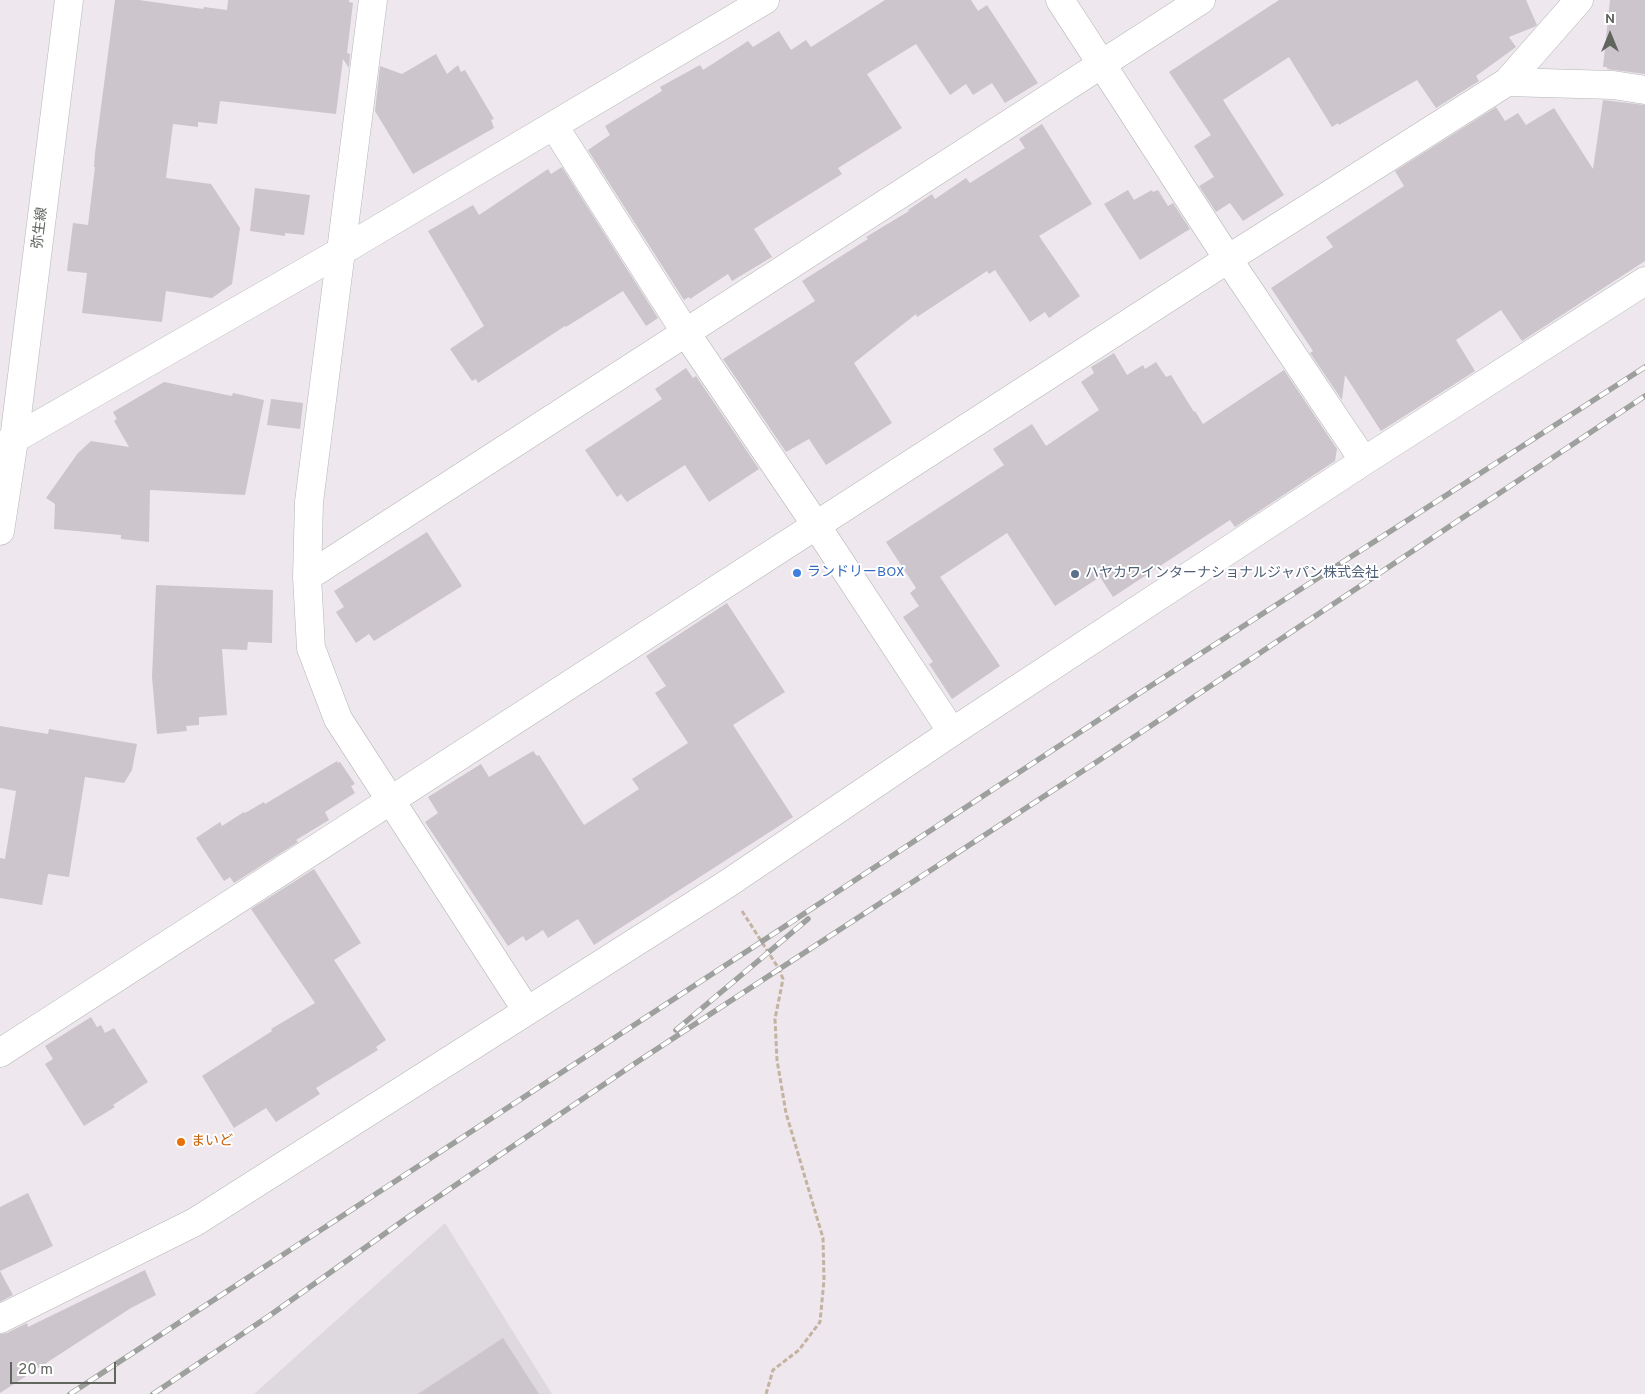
<!DOCTYPE html>
<meta charset="utf-8">
<style>
body{margin:0}
#map{position:relative;width:1645px;height:1394px;overflow:hidden;background:#efe7ee;font-family:Overpass,sans-serif}
canvas{display:block}
.north{position:absolute;left:1585px;top:10px;width:50px;height:50px;-webkit-text-stroke:4px #fff;paint-order:stroke;rotate:0deg;font-size:14px;font-weight:700;line-height:20px;text-align:center;color:#60655e}
.north::after{content:'';display:block;margin:auto;width:18px;height:22px;background:#60655e;clip-path:polygon(50% 0,100% 100%,50% 72%,0 100%)}
.scale{position:absolute;left:10px;top:1362px;width:106px;height:22px;box-sizing:border-box;border:2px solid #60655e;border-top:0;padding-left:6px;font-size:15px;line-height:18px;white-space:nowrap;color:#60655e;-webkit-text-stroke:4px #fff;paint-order:stroke}
</style>
<div id="map">
<canvas width="1645" height="1394"></canvas>
<div class="north">N</div>
<div class="scale">20 m</div>
</div>
<script>
const ctx = document.querySelector('canvas').getContext('2d');
ctx.lineJoin = 'round';
function fill(path, color) {
  ctx.fillStyle = color;
  ctx.fill(path, 'evenodd');
}
function toPath(rows) {
  const path = new Path2D();
  for (const r of rows) {
    path.moveTo(r[0], r[1]);
    for (let i = 2; i < r.length; i += 2) path.lineTo(r[i], r[i + 1]);
  }
  return path;
}
function strokePath(path, color, width, dash) {
  ctx.strokeStyle = color;
  ctx.lineWidth = width;
  ctx.lineCap = dash ? 'butt' : 'round';
  ctx.setLineDash(dash || []);
  ctx.stroke(path);
}
function label(font, color, halo, rows, align = 'center') {
  ctx.font = font + ' Overpass,"Noto Sans JP",sans-serif';
  ctx.lineWidth = 4;
  ctx.setLineDash([]);
  ctx.textBaseline = 'middle';
  ctx.strokeStyle = halo;
  ctx.fillStyle = color;
  for (const [text, x, y, turn = 0] of rows) {
    ctx.save();
    ctx.translate(x, y);
    ctx.rotate((+turn || 0) * Math.PI / 180);
    ctx.textAlign = isNaN(turn) ? turn : align;
    if (halo) ctx.strokeText(text, 0, 0);
    ctx.fillText(text, 0, 0);
    ctx.restore();
  }
}
fill(toPath([
 [445,1223,552,1394,254,1394]
]), '#ddd9de');
fill(toPath([
 [115,0,139,0,203,9,204,7,227,10,228,0,349,0,349,2,353,3,347,53,350,54,349,68,343,59,336,114,220,101,217,124,198,122,198,127,173,124,166,178,211,184,240,228,232,284,212,298,166,291,162,322,82,313,87,273,67,271,73,223,88,225,95,167,94,167,95,153],
 [885,0,971,0,978,11,987,5,1038,83,1005,103,992,83,973,95,966,84,950,95,916,44,867,74,902,128,838,168,842,174,754,229,772,257,732,281,728,274,690,299,689,297,684,300,588,150,610,135,605,126,662,91,660,87,700,65,703,70,748,41,753,47,779,31,791,50,806,40,811,47],
 [1279,0,1526,0,1537,25,1534,27,1509,37,1516,47,1476,76,1479,81,1436,108,1417,80,1339,125,1338,123,1332,127,1289,57,1223,100,1284,195,1243,221,1230,203,1216,212,1199,186,1214,177,1194,146,1211,135,1169,72],
 [1610,0,1645,0,1645,74,1607,69,1607,67,1603,67],
 [436,54,447,74,458,65,461,72,465,70,494,119,491,120,494,128,413,174,375,111,380,66,402,74],
 [1603,100,1645,105,1645,261,1522,341,1501,310,1456,340,1475,371,1381,431,1345,375,1342,400,1310,353,1313,351,1271,288,1333,247,1326,237,1404,186,1395,171,1496,107,1505,121,1518,113,1526,125,1554,108,1593,169],
 [1042,124,1092,204,1039,236,1080,296,1049,318,1045,312,1030,322,995,270,989,274,987,271,917,317,916,314,854,363,892,423,826,465,809,439,786,452,723,359,815,301,802,281,868,239,866,237,909,211,908,210,932,194,935,199,966,178,970,183,1025,148,1019,139],
 [562,167,658,318,646,326,623,291,566,327,565,326,478,383,476,379,472,381,450,349,484,326,428,231,473,205,479,215,548,169,551,174],
 [255,188,310,195,304,235,285,233,285,236,250,231],
 [1128,190,1134,200,1152,190,1153,192,1158,190,1168,206,1173,203,1190,229,1140,260,1104,204],
 [1114,353,1127,375,1143,365,1145,369,1156,362,1166,377,1171,375,1194,412,1195,411,1203,424,1284,370,1337,449,1335,461,1235,527,1230,520,1113,597,1100,577,1055,606,1007,533,940,577,1000,666,952,699,929,664,933,662,903,617,919,606,910,593,916,588,886,542,1004,465,993,449,1032,424,1046,446,1099,410,1081,382,1094,373,1091,367],
 [686,368,693,378,696,376,759,469,709,502,685,465,627,502,621,494,617,497,585,450,662,399,655,389],
 [164,382,232,396,233,393,264,400,245,495,150,490,149,542,121,539,121,535,54,529,55,504,46,498,78,453,91,441,129,447,114,421,117,419,113,412],
 [271,399,303,403,300,429,267,425],
 [427,532,462,586,374,641,369,634,356,643,336,612,344,607,334,591],
 [156,585,273,590,272,643,248,642,247,650,222,649,227,715,199,717,199,725,186,726,187,731,157,734,152,677],
 [727,603,785,692,733,725,793,817,594,945,578,919,548,938,543,930,526,941,523,936,508,946,425,822,438,813,428,797,481,764,489,777,533,751,537,756,539,755,584,825,639,789,632,779,688,743,655,693,666,686,646,656],
 [0,726,48,734,49,729,137,744,132,770,124,783,85,777,69,877,48,874,42,905,0,898,0,858,5,859,16,791,0,788],
 [337,761,338,763,340,762,355,784,351,786,355,793,325,812,329,820,296,840,298,842,234,883,230,877,224,881,196,838,220,822,222,826,244,812,245,813,264,802,265,804],
 [314,869,361,943,334,960,386,1040,376,1047,378,1050,316,1088,320,1094,276,1122,266,1108,234,1128,202,1076,272,1031,271,1029,315,1003,251,909],
 [91,1017,97,1027,101,1025,105,1033,114,1028,148,1082,113,1105,115,1107,84,1126,45,1064,53,1059,45,1046],
 [28,1193,53,1246,0,1271,13,1295,0,1302,0,1207],
 [145,1270,156,1295,131,1308,0,1393,0,1334,7,1333,27,1323,28,1327],
 [503,1338,539,1394,418,1394]
]), '#ccc5cc');
const minor = toPath([
 [373,0,309,502,307,577,311,648,338,719,527,1011],
 [1060,0,1228,259,1364,461],
 [1507,82,1613,85,1645,90],
 [554,126,686,333,816,525,952,732],
 [307,577,1201,0],
 [0,1053,1228,259,1507,82,1579,0],
 [0,1319,195,1222,727,884,952,732,1364,461,1645,281]
]);
const tertiary = toPath([
 [0,447,340,252,765,0],
 [0,531,14,440,69,0]
]);
strokePath(minor, '#b2b7b2', 29);
strokePath(tertiary, '#b2b7b2', 29);
strokePath(toPath([
 [742,911,779,969,783,979,775,1019,777,1060,786,1113,823,1238,824,1280,820,1322,799,1350,773,1370,766,1394]
]), '#c3b3a0', 3, [5, 2.5]);
strokePath(minor, '#fff', 28);
strokePath(tertiary, '#fff', 28);
const rail = toPath([
 [676,1030,808,919],
 [70,1394,761,942,1135,696,1645,367],
 [153,1394,269,1316,404,1220,640,1060,1095,763,1645,396]
]);
strokePath(rail, '#9ea09d', 5.5);
strokePath(rail, '#fff', 4, [11]);
for (const [x, y, r, color] of [
 [797,573,5,"#3f7fe0"],
 [1075,574,5,"#5c6f8a"],
 [181,1142,5,"#e8710a"]
]) {
  const dot = new Path2D();
  dot.arc(x, y, r, 0, 2 * Math.PI);
  ctx.fillStyle = color;
  ctx.fill(dot);
  strokePath(dot, '#fff', 2);
}
label('14px', '#60655e', '#fff', [
 ["弥生線",41,228,-83]
]);
label('14px', '#366cbe', '#fff', [
 ["ランドリーBOX",807,573]
], 'left');
label('14px', '#4e5e75', '#fff', [
 ["ハヤカワインターナショナルジャパン株式会社",1085,574]
], 'left');
label('14px', '#c56008', '#fff', [
 ["まいど",191,1142]
], 'left');
</script>
